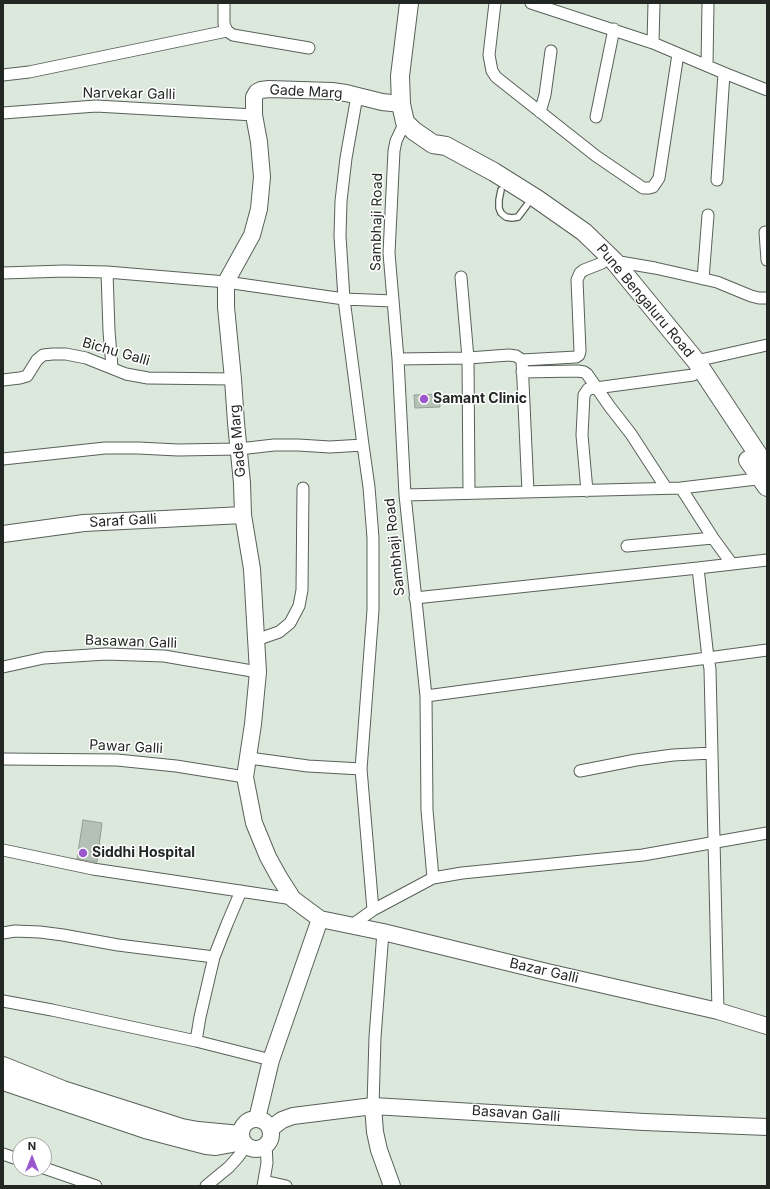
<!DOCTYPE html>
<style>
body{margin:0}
#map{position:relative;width:770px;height:1189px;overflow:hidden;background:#dde8dd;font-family:Inter,sans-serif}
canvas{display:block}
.frame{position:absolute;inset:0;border:4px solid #232723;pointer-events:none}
.north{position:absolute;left:12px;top:1137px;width:40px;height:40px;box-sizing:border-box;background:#fff;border:1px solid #a7a9a7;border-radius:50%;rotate:0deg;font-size:11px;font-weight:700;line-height:16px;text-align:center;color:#232723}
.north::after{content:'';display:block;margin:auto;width:14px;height:18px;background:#9a57cc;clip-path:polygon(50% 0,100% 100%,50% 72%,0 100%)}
</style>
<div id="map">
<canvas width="770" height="1189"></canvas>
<div class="frame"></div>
<div class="north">N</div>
</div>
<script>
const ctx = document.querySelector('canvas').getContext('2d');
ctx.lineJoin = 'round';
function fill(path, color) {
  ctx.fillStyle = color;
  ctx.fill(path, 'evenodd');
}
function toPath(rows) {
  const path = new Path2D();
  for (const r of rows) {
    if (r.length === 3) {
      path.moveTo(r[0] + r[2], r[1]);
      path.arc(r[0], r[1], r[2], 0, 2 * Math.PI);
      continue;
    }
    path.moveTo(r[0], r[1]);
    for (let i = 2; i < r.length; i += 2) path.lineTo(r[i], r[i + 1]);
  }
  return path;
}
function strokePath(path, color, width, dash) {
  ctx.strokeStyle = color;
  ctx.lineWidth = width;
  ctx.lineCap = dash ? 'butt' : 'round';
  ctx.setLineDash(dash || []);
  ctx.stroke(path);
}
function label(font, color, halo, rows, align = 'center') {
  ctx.font = font + ' Inter,sans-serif';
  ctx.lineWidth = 3;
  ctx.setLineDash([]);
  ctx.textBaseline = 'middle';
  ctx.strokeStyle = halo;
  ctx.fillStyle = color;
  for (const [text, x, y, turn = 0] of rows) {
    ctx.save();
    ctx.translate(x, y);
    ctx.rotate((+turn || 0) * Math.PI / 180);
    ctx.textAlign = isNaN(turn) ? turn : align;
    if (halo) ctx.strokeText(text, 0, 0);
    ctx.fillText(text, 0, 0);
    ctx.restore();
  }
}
const building = toPath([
 [439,394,440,407,415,408,414,395,439,394],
 [83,820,102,823,97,862,77,859,83,820]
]);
fill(building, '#b6c1b6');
strokePath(building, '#939e93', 1);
const lane = toPath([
 [501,190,499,200,499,208,501,213,506,217,512,218,518,217,527,205]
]);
const street = toPath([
 [224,3,224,24,227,31,233,35,309,48],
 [495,3,489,55,492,71,496,77,596,156,643,188,649,188,653,187,659,178,678,54],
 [531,3,653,43,724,73,767,90],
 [653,43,654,3],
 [707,66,708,3],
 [3,75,29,72,227,31],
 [357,96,346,158,341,201,340,236,344,299,363,445,369,487,373,538,373,610,361,769,373,910],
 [540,112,545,95,551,51],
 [3,113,96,106,254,115],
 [596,117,614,29],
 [717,180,724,73],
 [765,232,767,260],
 [614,261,655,268,717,282,751,296,759,298,767,298],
 [107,272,109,331,112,367],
 [3,273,64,271,107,272,226,282,344,299,393,301],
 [461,277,468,358,469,493],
 [703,279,708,215],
 [398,359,468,358,509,355,516,356,522,360,528,492],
 [522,360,576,357,579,355,580,351,577,280,580,273,584,270,602,263],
 [696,361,767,345],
 [522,372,578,371,584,372,587,374,610,407,631,434,666,488],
 [3,380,20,378,27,376,37,360,43,355,53,354,66,354,86,358,126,374,148,378,233,379],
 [3,459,105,448,138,448,178,450,239,449,274,445,298,445,330,447,363,445],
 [681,488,713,538,732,564],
 [587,491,582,435,584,395,588,389,693,375],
 [405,495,681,488,765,478],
 [627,546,713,538],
 [698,568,708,658,710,669,718,1011],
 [415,598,698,568,767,560],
 [256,640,279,632,290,623,299,606,302,590,303,488],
 [3,667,44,658,106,654,164,656,258,672],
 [426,696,767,650],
 [249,758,308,766,361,769],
 [3,759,117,760,176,766,245,777],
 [580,771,636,760,673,755,712,753],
 [3,850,93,869,293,899],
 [433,878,462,873,643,855,767,833],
 [352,925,373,910,433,878,427,810,426,696,405,495,398,359,389,253,394,151,396,141,405,122],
 [3,933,15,931,40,932,63,935,118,945,214,957],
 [3,1001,52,1010,196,1041,271,1060],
 [196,1041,200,1017,214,957,227,924,241,891],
 [373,1106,375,1037,383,932],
 [3,1154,20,1160],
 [44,1168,96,1186],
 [264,1181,286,1186],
 [206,1186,229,1167,238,1157,246,1146],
 [263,1186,267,1163,266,1145]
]);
const secondary = toPath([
 [401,104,382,102,346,93,332,91,269,89,261,90,257,92,254,97,254,115,259,142,262,177,259,209,252,235,226,282,226,307,233,379,236,423,242,483,243,515,252,569,258,672,253,724,245,777,254,823,268,857,279,877,293,899,320,919,383,932,547,972,718,1011,767,1026],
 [3,534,84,523,243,515],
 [3,1065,63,1089,182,1127,198,1130,241,1134],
 [3,1082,145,1130,206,1146,216,1147,243,1142],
 [373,1106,375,1132,379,1150,392,1186],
 [257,1119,271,1060,320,919],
 [256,1134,15],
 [270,1129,282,1120,293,1116,373,1106,644,1122,767,1127]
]);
const primary = toPath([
 [409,3,400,76,401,104,405,122,414,131,433,144,446,146,494,172,537,199,584,232,614,261,696,361,767,468],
 [748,460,767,487]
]);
strokePath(lane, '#586158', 8);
strokePath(street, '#586158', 13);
strokePath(secondary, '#586158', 18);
strokePath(primary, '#586158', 20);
strokePath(lane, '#fff', 5.5);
strokePath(street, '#fff', 11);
strokePath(secondary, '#fff', 16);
strokePath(primary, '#fff', 18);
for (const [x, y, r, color] of [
 [424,399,5,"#9a57cc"],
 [83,853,5,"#9a57cc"]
]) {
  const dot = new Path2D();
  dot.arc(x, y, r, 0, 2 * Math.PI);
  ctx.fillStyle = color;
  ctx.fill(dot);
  strokePath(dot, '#fff', 1.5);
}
label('14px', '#232723', '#fff', [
 ["Gade Marg",306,92,3],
 ["Narvekar Galli",129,94,1],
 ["Sambhaji Road",377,222,-89],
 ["Pune Bengaluru Road",645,301,50],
 ["Bichu Galli",116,352,16],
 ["Gade Marg",238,441,-95],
 ["Saraf Galli",123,521,-3],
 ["Sambhaji Road",395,547,-96],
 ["Basawan Galli",131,642,2],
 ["Pawar Galli",126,747,3],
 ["Bazar Galli",544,971,13],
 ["Basavan Galli",516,1114,4]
]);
label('bold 14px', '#232723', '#fff', [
 ["Samant Clinic",433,399],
 ["Siddhi Hospital",92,853]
], 'left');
</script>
